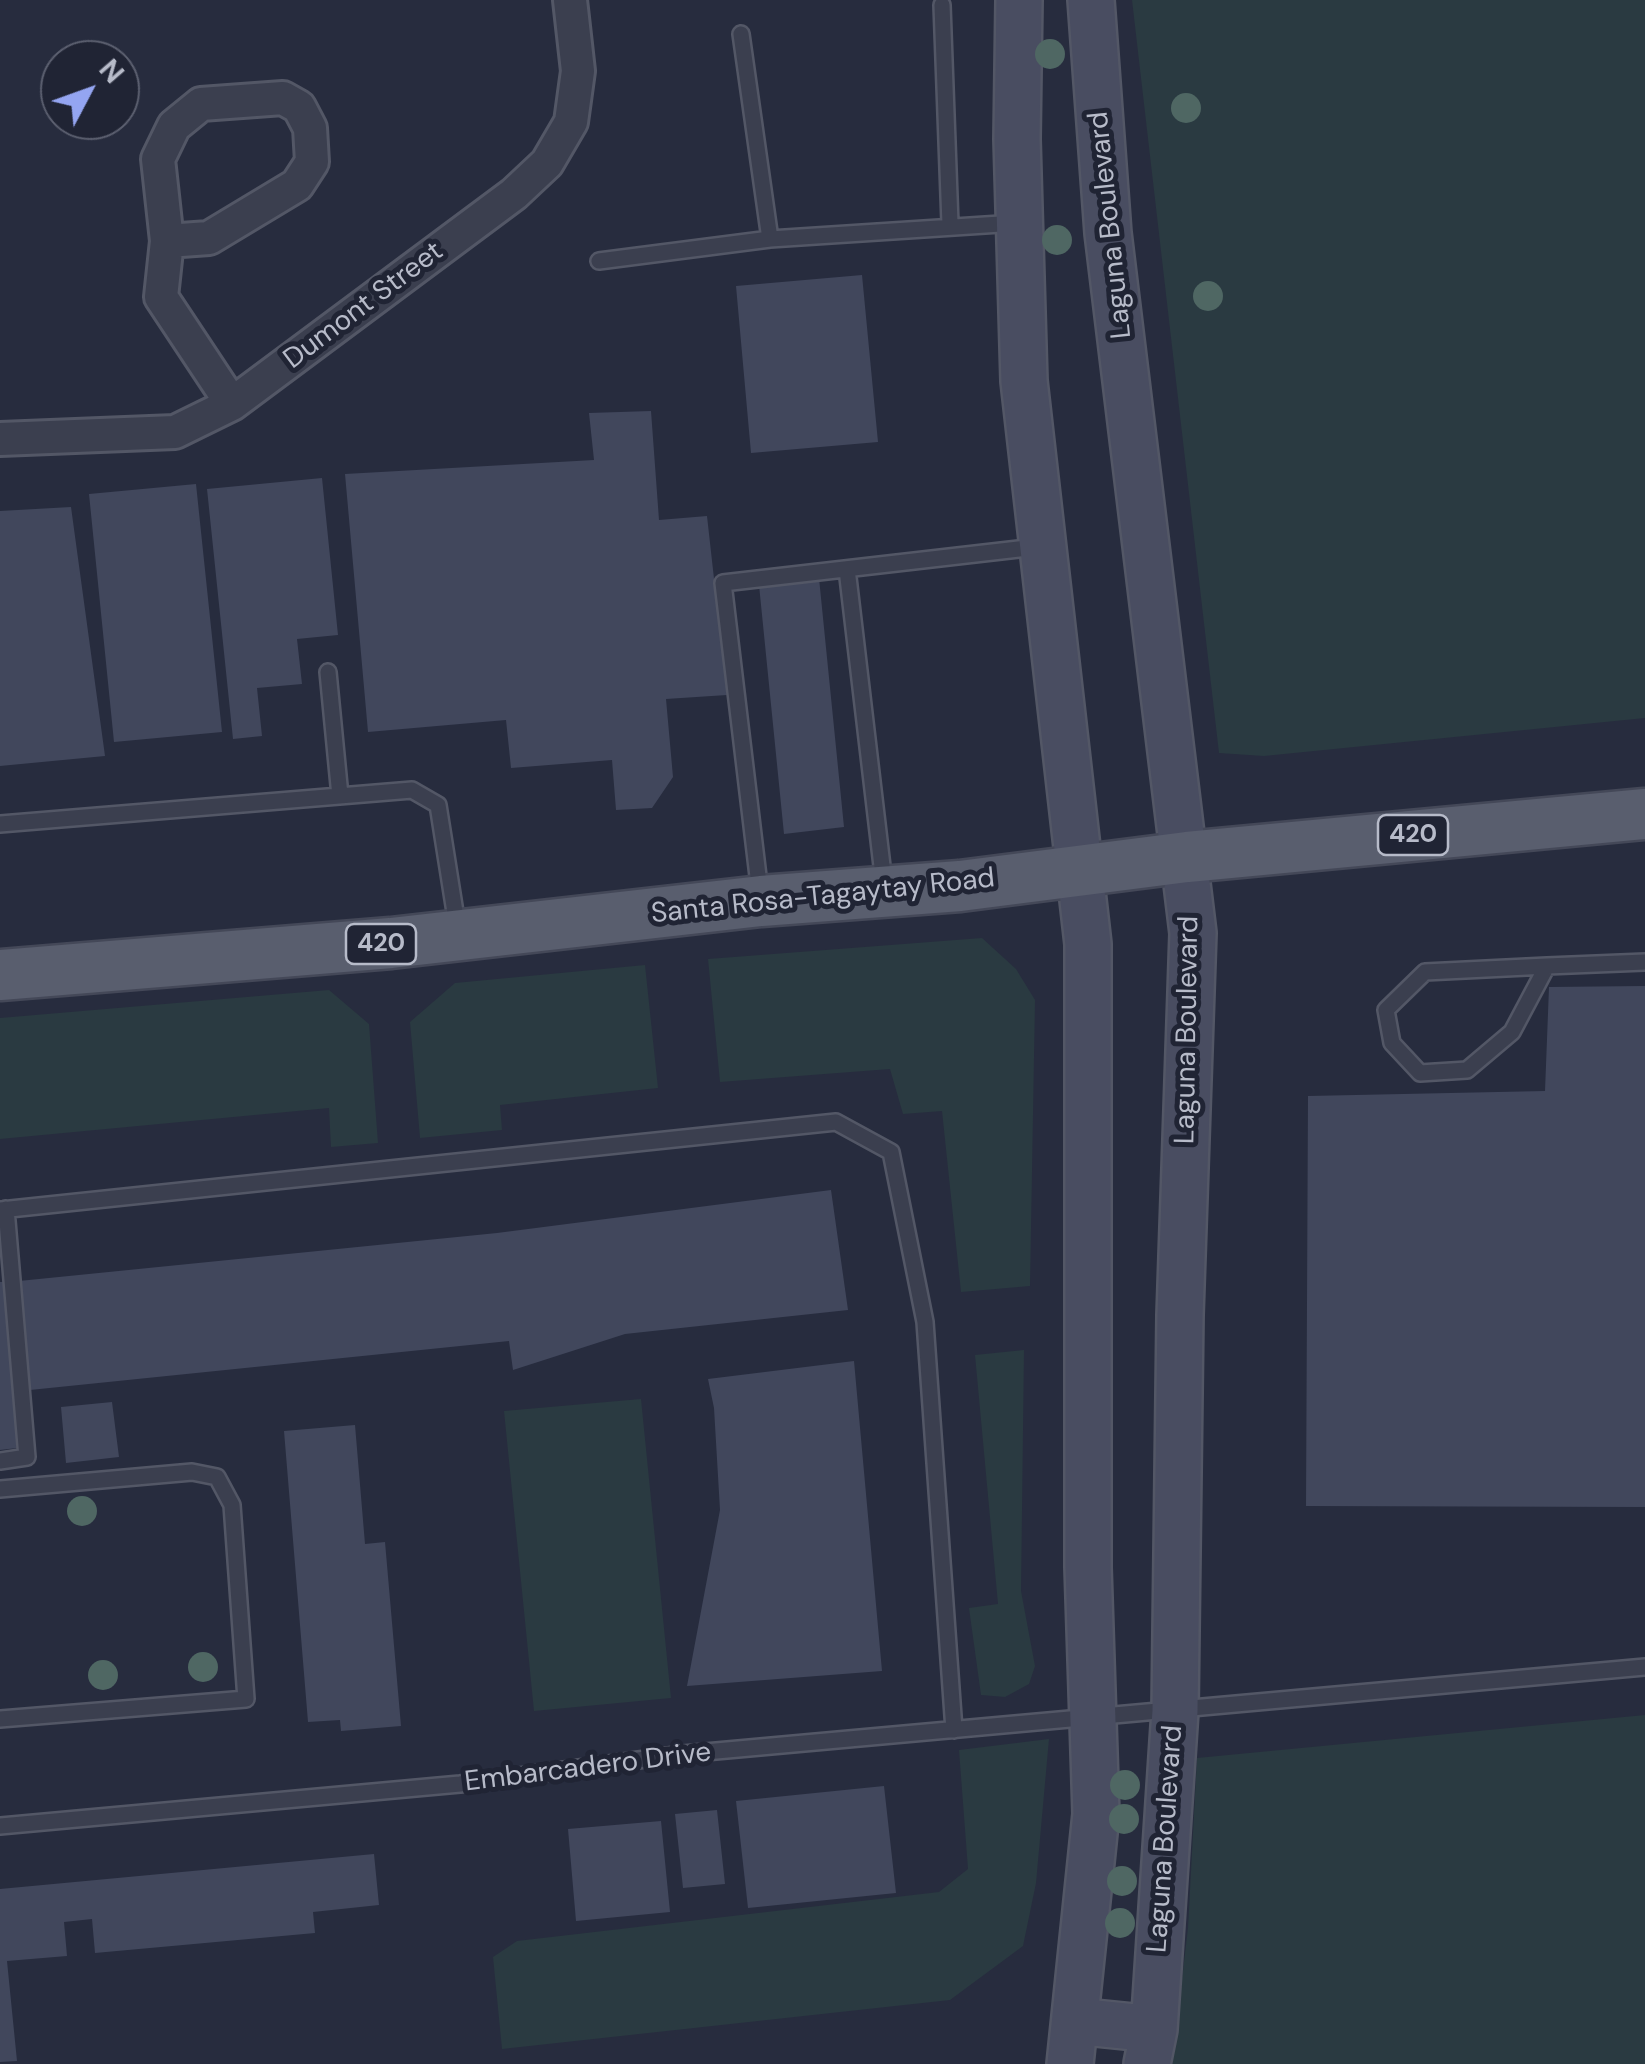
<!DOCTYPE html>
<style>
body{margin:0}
#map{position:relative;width:1645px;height:2064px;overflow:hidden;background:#272c3e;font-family:"DM Sans",sans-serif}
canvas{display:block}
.north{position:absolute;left:40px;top:40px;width:100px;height:100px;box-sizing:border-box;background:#202434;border:2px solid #5c6070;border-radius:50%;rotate:49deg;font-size:28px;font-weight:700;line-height:40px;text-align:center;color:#b7bbc9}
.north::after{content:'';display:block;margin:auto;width:35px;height:45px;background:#94a5f1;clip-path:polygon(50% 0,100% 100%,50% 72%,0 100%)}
</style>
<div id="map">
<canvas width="1645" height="2064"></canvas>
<div class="north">N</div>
</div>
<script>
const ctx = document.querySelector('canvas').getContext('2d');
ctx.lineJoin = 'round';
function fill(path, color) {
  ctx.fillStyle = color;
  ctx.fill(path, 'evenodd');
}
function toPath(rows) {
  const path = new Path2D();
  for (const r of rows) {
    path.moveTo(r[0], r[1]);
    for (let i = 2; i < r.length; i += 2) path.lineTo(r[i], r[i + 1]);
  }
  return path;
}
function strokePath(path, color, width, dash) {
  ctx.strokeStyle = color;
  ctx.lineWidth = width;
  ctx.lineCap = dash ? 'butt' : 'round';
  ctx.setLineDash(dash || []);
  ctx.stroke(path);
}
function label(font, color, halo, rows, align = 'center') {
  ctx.font = font + ' "DM Sans",sans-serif';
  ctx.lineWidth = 10;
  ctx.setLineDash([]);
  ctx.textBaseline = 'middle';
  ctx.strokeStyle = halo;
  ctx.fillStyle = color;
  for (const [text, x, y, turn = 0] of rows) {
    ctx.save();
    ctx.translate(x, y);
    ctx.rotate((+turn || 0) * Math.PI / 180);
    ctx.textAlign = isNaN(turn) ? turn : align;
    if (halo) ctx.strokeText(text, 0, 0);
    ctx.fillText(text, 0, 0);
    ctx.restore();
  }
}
fill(toPath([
 [1132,0,1645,0,1645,718,1264,756,1219,753],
 [982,938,1016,969,1035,1000,1030,1286,961,1292,942,1111,903,1114,890,1069,720,1082,708,959],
 [645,965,658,1088,500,1105,502,1130,420,1138,410,1022,455,983],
 [329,990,369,1024,378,1143,331,1147,329,1108,0,1139,0,1018],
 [1024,1350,1021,1591,1035,1666,1029,1684,1005,1697,981,1695,969,1608,998,1604,975,1355],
 [641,1399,671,1698,534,1711,504,1411],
 [1645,1715,1645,2064,1172,2064,1188,1928,1197,1758],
 [1049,1739,1036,1883,1023,1946,950,2000,502,2049,493,1957,517,1941,939,1892,968,1869,959,1750]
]), '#2a3a41');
fill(toPath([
 [862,275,878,442,751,453,736,286],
 [651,411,659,520,707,516,727,695,666,699,673,777,652,808,616,810,612,760,511,768,506,720,368,732,345,474,594,460,589,413],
 [322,478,338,635,297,639,302,684,257,688,262,736,233,739,207,489],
 [196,484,222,732,114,742,89,494],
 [71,507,105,756,0,766,0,511],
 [819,578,844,827,784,834,759,585],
 [1645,986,1645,1507,1306,1506,1308,1096,1545,1091,1549,987],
 [831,1190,848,1310,625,1334,513,1370,509,1341,30,1390,19,1281,497,1233],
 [0,1282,4,1282,17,1448,0,1450],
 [854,1361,882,1671,687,1686,720,1510,714,1408,708,1379],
 [112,1402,119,1457,66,1463,61,1407],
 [355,1425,365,1544,385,1542,401,1726,341,1731,340,1720,308,1722,284,1431],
 [884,1786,896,1893,748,1908,736,1801],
 [717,1810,725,1884,683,1888,675,1814],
 [661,1821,670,1912,576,1921,568,1829],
 [374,1854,379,1905,313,1912,315,1933,95,1953,92,1919,64,1922,67,1956,7,1961,17,2061,0,2062,0,1889]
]), '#41475c');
const lane = toPath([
 [942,5,950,224],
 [741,34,770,239,1016,223],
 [599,261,770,239],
 [847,569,884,883],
 [328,672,340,796],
 [0,824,412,790,438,805,458,931],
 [760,893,723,583,1036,547],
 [1547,966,1512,1032,1467,1070,1420,1073,1392,1043,1386,1010,1425,972,1547,966,1645,962],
 [0,1210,836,1122,891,1152,925,1322,954,1730],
 [0,1461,27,1457,6,1209],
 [0,1489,192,1472,217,1477,232,1505,246,1699,0,1719],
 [0,1826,460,1784,683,1754,1645,1667]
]);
const street = toPath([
 [167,241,209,238,297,185,312,162,310,128,299,107,283,98,201,104,174,126,158,159,167,241,161,297,232,404],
 [0,439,175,432,232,404,514,194,547,163,571,122,578,71,570,0]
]);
const secondary = toPath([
 [1019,0,1017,139,1024,381,1088,944,1088,1567,1096,1814,1070,2064],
 [1091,0,1108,233,1193,933,1180,1315,1175,1711,1154,2029,1147,2064],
 [1075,2021,1154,2029]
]);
const primary = toPath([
 [0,975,391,943,761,901,960,886,1187,857,1645,814]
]);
strokePath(lane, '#535766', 20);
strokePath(street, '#535766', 38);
strokePath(secondary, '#535766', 50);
strokePath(primary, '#444858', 55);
strokePath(lane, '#3b3f4f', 15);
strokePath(street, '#3b3f4f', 32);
strokePath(secondary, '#494d61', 45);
strokePath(primary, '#595e6e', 50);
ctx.fillStyle = '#4f6763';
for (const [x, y] of [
 [1050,54],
 [1186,108],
 [1057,240],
 [1208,296],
 [82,1511],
 [203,1667],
 [103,1675],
 [1125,1785],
 [1124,1819],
 [1122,1881],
 [1120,1923]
]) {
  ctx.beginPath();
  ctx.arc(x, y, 15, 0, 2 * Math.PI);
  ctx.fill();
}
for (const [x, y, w] of [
 [1413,835,70],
 [381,944,70]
]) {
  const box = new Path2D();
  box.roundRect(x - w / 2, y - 20, w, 40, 8);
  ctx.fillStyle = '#202434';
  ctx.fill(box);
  strokePath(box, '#b7bbc9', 2.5);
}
label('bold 25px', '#b7bbc9', null, [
 ["420",1413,835],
 ["420",381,944]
]);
label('28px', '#b7bbc9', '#202434', [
 ["Laguna Boulevard",1111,225,-96],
 ["Dumont Street",364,306,-37],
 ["Santa Rosa-Tagaytay Road",823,897,-6],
 ["Laguna Boulevard",1188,1030,-89],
 ["Embarcadero Drive",588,1768,-7],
 ["Laguna Boulevard",1166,1839,-86]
]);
</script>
